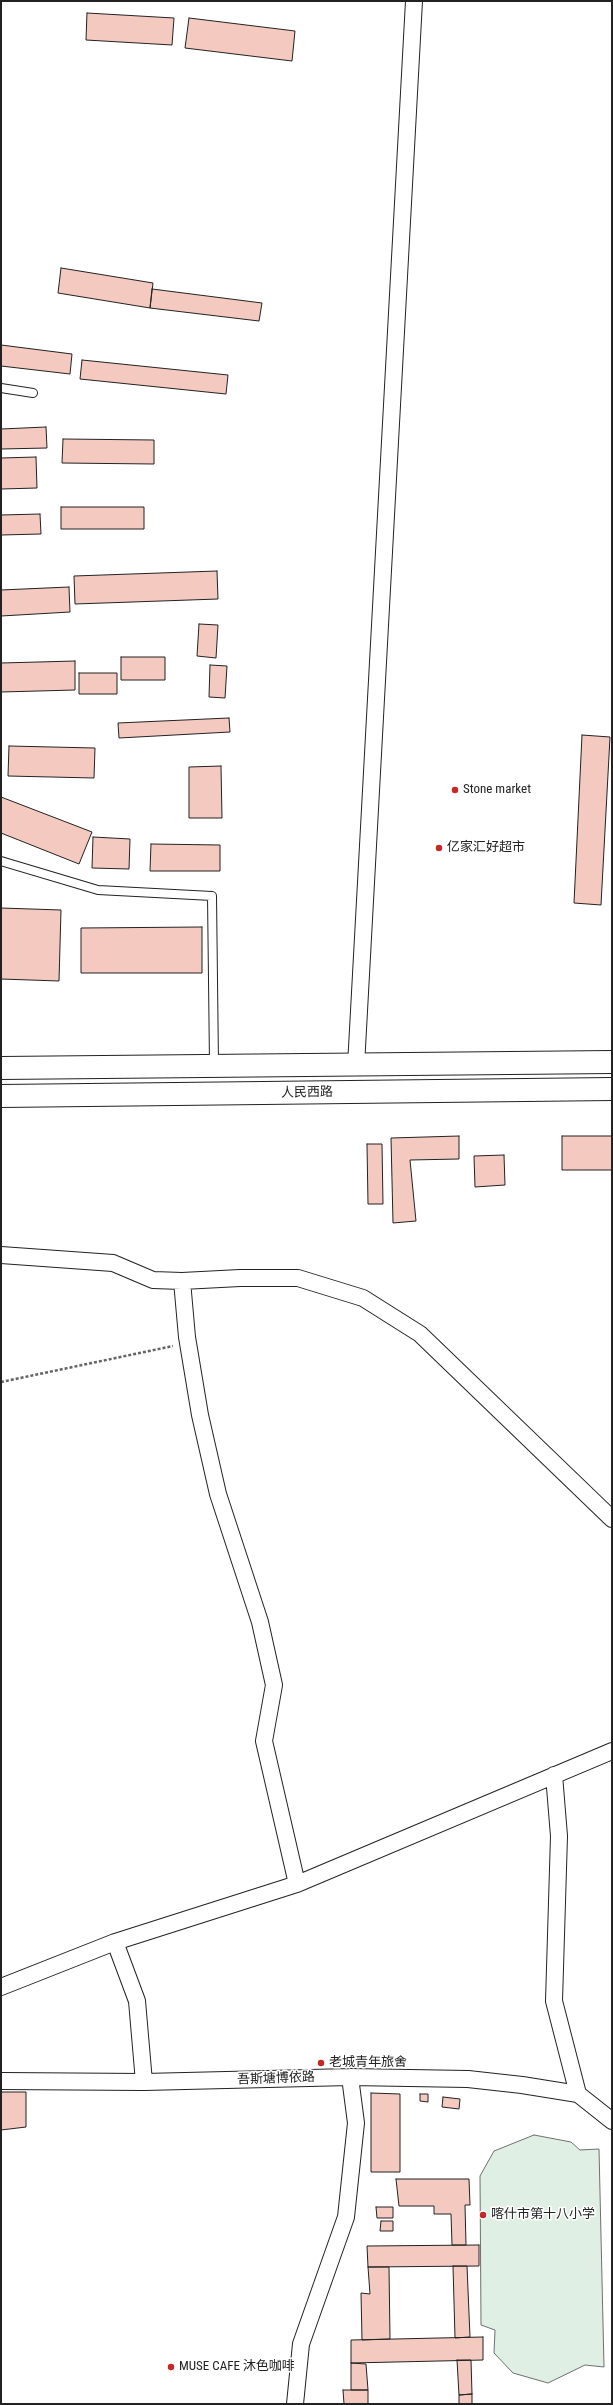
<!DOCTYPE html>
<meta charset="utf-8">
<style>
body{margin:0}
#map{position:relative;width:613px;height:2405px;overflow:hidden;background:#fff;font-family:"Roboto Condensed",sans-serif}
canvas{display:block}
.frame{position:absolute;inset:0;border:2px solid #222;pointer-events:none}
</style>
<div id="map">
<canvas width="613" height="2405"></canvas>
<div class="frame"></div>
</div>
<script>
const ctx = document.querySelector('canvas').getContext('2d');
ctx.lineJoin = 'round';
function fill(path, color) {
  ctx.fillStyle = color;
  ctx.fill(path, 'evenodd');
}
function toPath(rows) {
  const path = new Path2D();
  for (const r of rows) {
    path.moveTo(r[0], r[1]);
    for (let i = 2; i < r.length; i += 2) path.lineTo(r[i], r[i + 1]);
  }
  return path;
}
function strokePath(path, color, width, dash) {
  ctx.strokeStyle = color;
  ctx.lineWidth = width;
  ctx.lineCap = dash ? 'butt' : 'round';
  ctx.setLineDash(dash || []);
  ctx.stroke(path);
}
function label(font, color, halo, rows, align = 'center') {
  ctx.font = font + ' "Roboto Condensed","Noto Sans SC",sans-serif';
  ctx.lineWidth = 3;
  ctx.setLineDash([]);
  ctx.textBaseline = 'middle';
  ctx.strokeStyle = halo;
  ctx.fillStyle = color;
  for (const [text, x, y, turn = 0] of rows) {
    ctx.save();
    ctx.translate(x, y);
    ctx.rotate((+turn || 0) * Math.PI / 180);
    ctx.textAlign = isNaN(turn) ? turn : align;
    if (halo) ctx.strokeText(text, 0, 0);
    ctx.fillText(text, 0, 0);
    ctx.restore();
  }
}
const green = toPath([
 [534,2135,571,2142,580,2150,599,2149,604,2367,585,2365,548,2383,513,2373,494,2353,495,2330,481,2325,480,2176,494,2151,534,2135]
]);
fill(green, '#e0efe3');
strokePath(green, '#6f6f6f', 1);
const building = toPath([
 [87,13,174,18,172,45,86,40,87,13],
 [189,18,295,31,292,61,185,48,189,18],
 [61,268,153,283,150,308,58,293,61,268],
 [152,289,262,303,259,321,150,308,152,289],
 [1,345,72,354,70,374,1,366,1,345],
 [82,360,228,375,226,394,80,379,82,360],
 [46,427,47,448,1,449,1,429,46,427],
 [63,439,154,440,154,464,62,463,63,439],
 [36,457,37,488,1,489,1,458,36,457],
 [61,507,144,507,144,529,61,529,61,507],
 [40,514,41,534,1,535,1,515,40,514],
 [217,571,218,599,75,604,74,576,217,571],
 [69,587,70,612,1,616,1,590,69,587],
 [199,624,218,625,216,658,197,656,199,624],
 [121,657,165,657,165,680,121,680,121,657],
 [75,661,75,690,1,692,1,663,75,661],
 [210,665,227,666,225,698,209,697,210,665],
 [79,673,117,673,117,694,79,694,79,673],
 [229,718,230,732,119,738,118,723,229,718],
 [582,735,610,737,601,905,574,903,582,735],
 [9,746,95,748,94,778,8,776,9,746],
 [221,766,222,818,189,818,189,767,221,766],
 [1,797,92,832,79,864,1,833,1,797],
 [93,837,130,839,129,869,92,868,93,837],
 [151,844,220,845,220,871,150,871,151,844],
 [1,908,61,910,59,981,1,979,1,908],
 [202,927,202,973,81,973,81,928,202,927],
 [459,1136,459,1159,410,1160,416,1221,393,1223,391,1138,459,1136],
 [562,1136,612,1136,612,1170,562,1170,562,1136],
 [367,1144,382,1144,383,1204,368,1204,367,1144],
 [504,1155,505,1185,475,1187,474,1156,504,1155],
 [1,2092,26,2092,26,2127,1,2130,1,2092],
 [371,2093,400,2094,400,2172,371,2172,371,2093],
 [420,2094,428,2094,428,2102,420,2101,420,2094],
 [443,2097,460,2099,459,2109,442,2107,443,2097],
 [396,2179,469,2179,470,2205,465,2205,466,2245,452,2245,451,2214,434,2214,434,2206,399,2206,396,2179],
 [376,2207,393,2207,393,2218,377,2218,376,2207],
 [381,2221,393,2221,393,2231,380,2231,381,2221],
 [479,2245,479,2266,368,2267,367,2246,479,2245],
 [453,2266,467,2266,470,2337,455,2338,453,2266],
 [368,2267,389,2267,390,2339,362,2340,361,2293,370,2294,368,2267],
 [483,2337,483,2360,351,2363,351,2340,483,2337],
 [457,2360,471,2360,472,2394,459,2395,457,2360],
 [351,2363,366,2364,368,2390,351,2390,351,2363],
 [343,2390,368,2390,368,2404,344,2404,343,2390],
 [472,2394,472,2404,459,2404,459,2395,472,2394]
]);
fill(building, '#f3c9c0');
strokePath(building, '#222', 1);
const lane = toPath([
 [1,388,33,393],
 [1,861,98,890,212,896,214,1064]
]);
const street = toPath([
 [356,1066,414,1],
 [1,1255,113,1263,153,1280,182,1281,240,1278,298,1278,363,1298,420,1334,612,1519],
 [182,1281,187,1337,200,1415,218,1494,260,1622,274,1685,264,1741,297,1884],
 [554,1775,559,1836,554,2001,578,2094],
 [115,1942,137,2001,144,2082],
 [1,1987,115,1942,297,1884,612,1751],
 [1,2081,144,2082,350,2077,468,2079,522,2085,578,2094,612,2121],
 [295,2404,301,2344,346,2217,356,2123,350,2077]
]);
const primary = toPath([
 [1,1068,612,1062],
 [1,1096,612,1089]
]);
strokePath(lane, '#222', 10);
strokePath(street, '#222', 18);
strokePath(primary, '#222', 24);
strokePath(toPath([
 [1,1382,173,1346]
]), '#646464', 2.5, [3, 2]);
strokePath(lane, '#fff', 8);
strokePath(street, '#fff', 16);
strokePath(primary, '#fff', 22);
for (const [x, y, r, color] of [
 [455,790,4,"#c62828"],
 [439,848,4,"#c62828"],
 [321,2063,4,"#c62828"],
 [483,2215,4,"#c62828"],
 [171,2367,4,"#c62828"]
]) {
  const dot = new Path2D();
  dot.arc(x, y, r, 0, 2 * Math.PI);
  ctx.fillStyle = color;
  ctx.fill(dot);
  strokePath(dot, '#fff', 1.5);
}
label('13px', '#222', '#fff', [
 ["Stone market",463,790],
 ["亿家汇好超市",447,848],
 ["老城青年旅舍",329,2063],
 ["喀什市第十八小学",491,2215],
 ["MUSE CAFE 沐色咖啡",179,2367]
], 'left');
label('13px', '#222', '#fff', [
 ["人民西路",307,1093,-1],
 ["吾斯塘博依路",276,2079,-2]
]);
</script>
